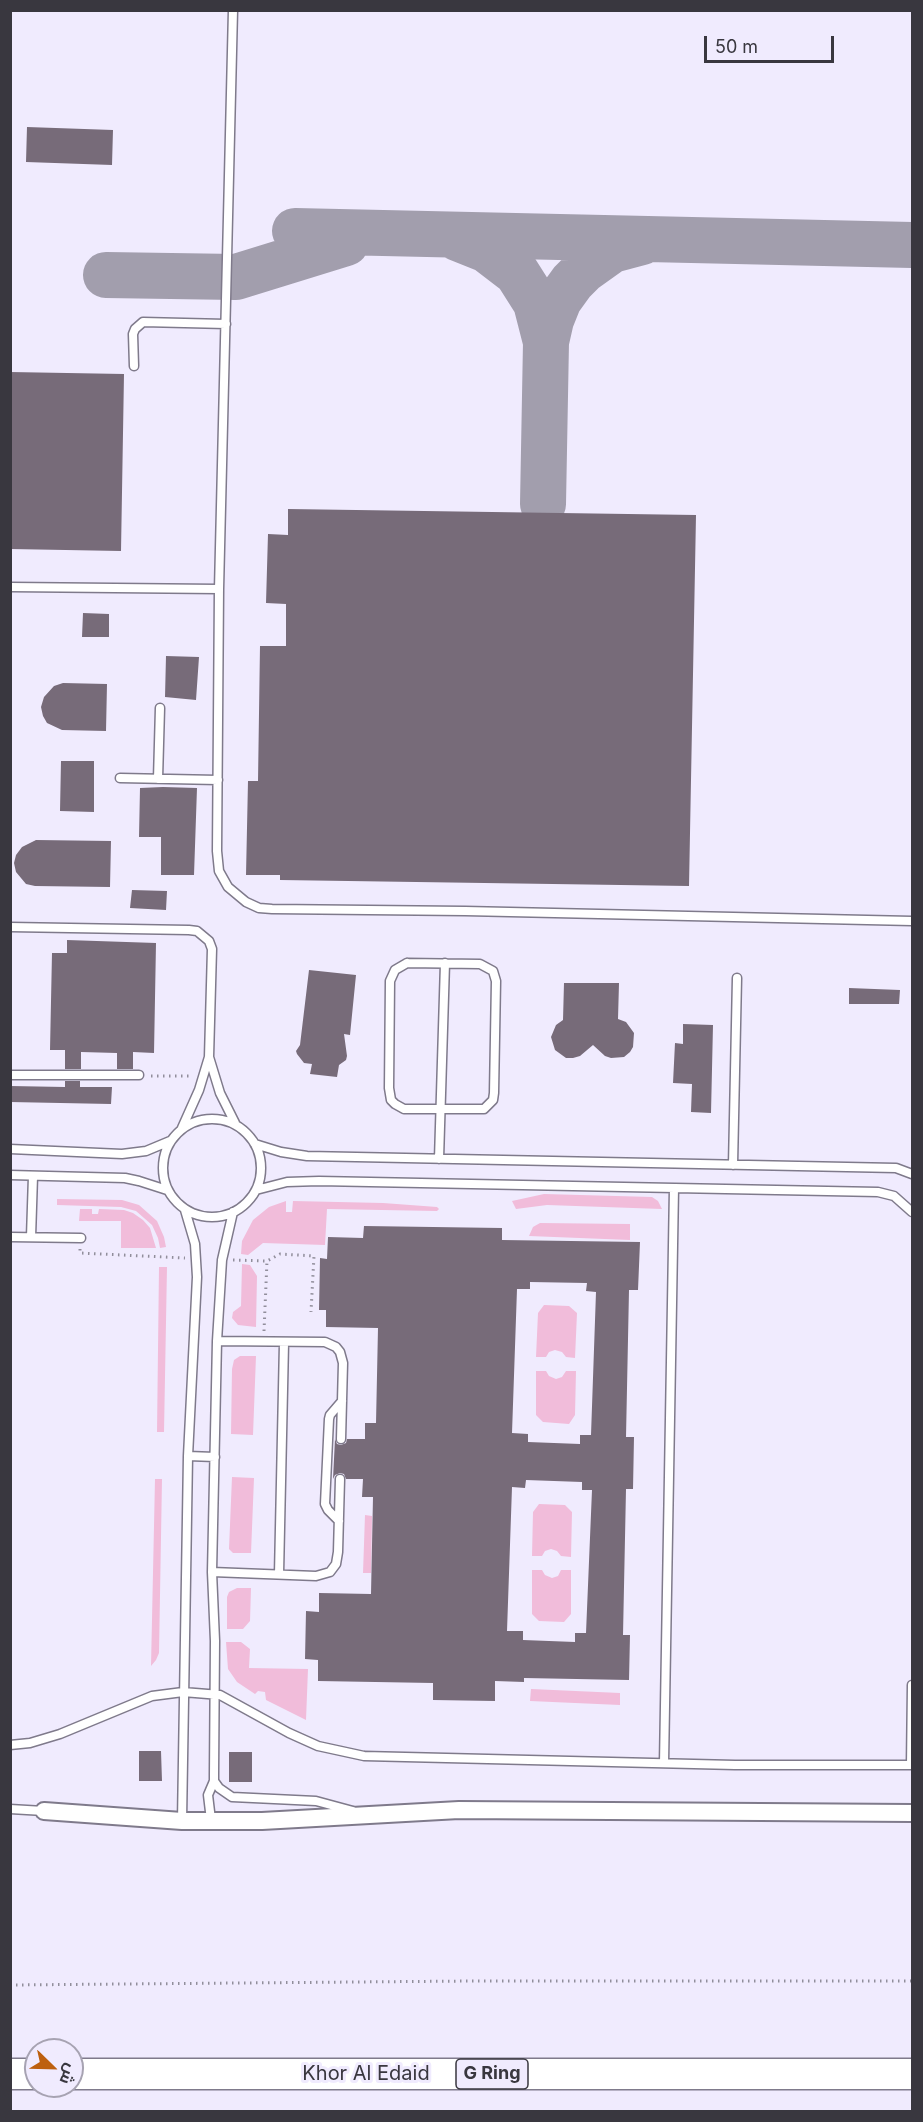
<!DOCTYPE html>
<meta charset="utf-8">
<style>
body{margin:0}
#map{position:relative;width:923px;height:2122px;overflow:hidden;background:#f0ebfe;font-family:Inter,Cairo,sans-serif}
canvas{display:block}
.frame{position:absolute;inset:0;border:12px solid #39373f;pointer-events:none}
.north{position:absolute;left:24px;top:2038px;width:60px;height:60px;box-sizing:border-box;background:#f0ebfe;border:2px solid #a7a3b2;border-radius:50%;rotate:113deg;font-size:16px;font-weight:700;line-height:24px;text-align:center;color:#39373f}
.north::after{content:'';display:block;margin:auto;width:21px;height:27px;background:#bd600f;clip-path:polygon(50% 0,100% 100%,50% 72%,0 100%)}
.scale{position:absolute;left:704px;top:36px;width:130px;height:27px;box-sizing:border-box;border:3px solid #39373f;border-top:0;padding-left:8px;font-size:18px;line-height:21px;white-space:nowrap;color:#39373f;-webkit-text-stroke:4px #f0ebfe;paint-order:stroke}
</style>
<div id="map">
<canvas width="923" height="2122"></canvas>
<div class="frame"></div>
<div class="north">ش</div>
<div class="scale">50 m</div>
</div>
<script>
const ctx = document.querySelector('canvas').getContext('2d');
ctx.lineJoin = 'round';
function fill(path, color) {
  ctx.fillStyle = color;
  ctx.fill(path, 'evenodd');
}
function toPath(rows) {
  const path = new Path2D();
  for (const r of rows) {
    if (r.length === 3) {
      path.moveTo(r[0] + r[2], r[1]);
      path.arc(r[0], r[1], r[2], 0, 2 * Math.PI);
      continue;
    }
    path.moveTo(r[0], r[1]);
    for (let i = 2; i < r.length; i += 2) path.lineTo(r[i], r[i + 1]);
  }
  return path;
}
function strokePath(path, color, width, dash) {
  ctx.strokeStyle = color;
  ctx.lineWidth = width;
  ctx.lineCap = dash ? 'butt' : 'round';
  ctx.setLineDash(dash || []);
  ctx.stroke(path);
}
function label(font, color, halo, rows, align = 'center') {
  ctx.font = font + ' Inter,sans-serif';
  ctx.lineWidth = 6;
  ctx.setLineDash([]);
  ctx.textBaseline = 'middle';
  ctx.strokeStyle = halo;
  ctx.fillStyle = color;
  for (const [text, x, y, turn = 0] of rows) {
    ctx.save();
    ctx.translate(x, y);
    ctx.rotate((+turn || 0) * Math.PI / 180);
    ctx.textAlign = isNaN(turn) ? turn : align;
    if (halo) ctx.strokeText(text, 0, 0);
    ctx.fillText(text, 0, 0);
    ctx.restore();
  }
}
fill(toPath([
 [544,1194,652,1197,658,1201,662,1209,547,1205,516,1209,512,1201],
 [57,1199,122,1200,139,1205,157,1221,164,1237,166,1247,160,1248,158,1238,152,1225,136,1211,121,1207,57,1205],
 [286,1201,286,1212,292,1212,293,1201,383,1203,437,1207,439,1209,437,1211,327,1209,325,1245,263,1243,248,1255,241,1254,242,1241,253,1220,269,1207],
 [80,1209,92,1209,92,1214,98,1214,99,1209,124,1210,133,1213,143,1220,150,1228,156,1248,121,1248,121,1221,79,1221],
 [540,1223,630,1224,630,1240,529,1236,533,1227],
 [242,1264,250,1265,257,1276,256,1327,238,1325,232,1318,233,1312,241,1306],
 [159,1267,167,1267,164,1432,157,1432],
 [544,1305,569,1306,577,1313,575,1358,566,1357,562,1352,555,1350,549,1352,546,1357,536,1357,538,1313],
 [240,1356,256,1356,253,1435,231,1434,232,1369,234,1360],
 [536,1371,546,1371,549,1376,556,1379,562,1377,566,1371,576,1371,575,1415,569,1424,543,1422,536,1415],
 [232,1477,254,1478,251,1553,233,1553,229,1549],
 [155,1479,162,1479,159,1653,156,1660,151,1666],
 [539,1504,565,1505,572,1512,571,1557,561,1556,557,1551,551,1549,545,1551,542,1556,532,1556,533,1512],
 [365,1515,372,1516,371,1573,363,1573],
 [532,1570,542,1570,545,1575,552,1578,558,1576,561,1570,571,1570,571,1614,564,1622,539,1621,532,1614],
 [237,1588,251,1588,250,1621,243,1629,227,1629,227,1597,229,1592],
 [226,1642,241,1642,250,1649,249,1668,308,1669,306,1720,266,1700,265,1692,258,1691,255,1694,237,1682,228,1669],
 [531,1689,620,1693,620,1705,530,1701]
]), '#f1bcda');
strokePath(toPath([
 [295,231,912,245],
 [457,238,487,250,517,273,536,303,546,342],
 [106,275,236,277,346,243],
 [543,504,546,342,551,320,559,300,572,282,584,270,612,250,642,242]
]), '#a29ead', 46);
fill(toPath([
 [27,127,113,130,112,165,26,162],
 [10,372,124,374,121,551,10,549],
 [288,509,696,515,689,886,280,880,280,875,246,875,248,781,258,781,260,646,286,646,286,604,266,603,268,534,288,535],
 [83,613,109,614,109,637,82,637],
 [166,656,199,657,196,700,165,697],
 [63,683,107,684,106,731,62,730,47,723,43,716,41,707,44,697,54,686],
 [61,761,94,761,94,812,60,811],
 [163,787,197,788,194,875,161,875,161,837,139,837,140,788],
 [36,840,111,841,110,887,35,886,26,884,16,872,14,863,16,855,22,847],
 [132,890,167,891,166,910,130,908],
 [67,940,156,943,154,1053,133,1052,133,1069,117,1069,117,1053,81,1052,81,1069,65,1069,65,1050,50,1050,52,953,67,953],
 [309,970,356,975,350,1035,344,1034,347,1056,346,1060,339,1065,337,1077,310,1074,312,1064,304,1063,297,1054,296,1051,300,1045],
 [564,983,619,983,618,1019,626,1022,634,1033,633,1047,630,1052,624,1057,611,1058,605,1056,593,1045,580,1056,573,1058,566,1058,555,1050,551,1037,556,1025,563,1020],
 [849,988,900,990,899,1004,849,1004],
 [683,1024,713,1025,711,1113,691,1112,692,1084,673,1083,675,1043,683,1044],
 [65,1081,80,1081,80,1087,112,1087,111,1104,10,1102,10,1086,65,1087],
 [364,1226,502,1228,502,1240,640,1242,638,1290,629,1290,626,1437,634,1437,633,1489,626,1489,623,1635,630,1635,629,1680,524,1678,524,1682,495,1681,495,1701,433,1700,433,1683,318,1681,318,1660,305,1659,306,1611,319,1612,319,1593,371,1594,373,1497,362,1497,363,1479,346,1479,344,1474,340,1473,335,1475,333,1479,335,1439,337,1444,341,1445,346,1443,347,1439,365,1439,365,1423,376,1423,378,1328,326,1327,326,1310,319,1310,320,1258,327,1259,328,1237,363,1238],
 [530,1282,587,1283,586,1291,596,1292,591,1435,580,1435,580,1444,528,1442,528,1434,512,1433,517,1289,530,1289],
 [526,1480,582,1482,582,1490,592,1490,586,1633,575,1633,575,1642,523,1640,523,1631,507,1631,512,1487,525,1488],
 [139,1751,161,1751,162,1781,139,1781],
 [229,1752,252,1752,252,1782,229,1782]
]), '#776b79');
const service = toPath([
 [233,10,219,589,217,851,219,871,228,887,246,902,259,908,272,909,465,911,912,921],
 [134,366,133,334,135,329,143,322,226,324],
 [10,587,219,589],
 [120,778,218,780],
 [158,779,160,708],
 [10,927,189,930,197,931,209,941,212,949,209,1057,199,1090,182,1128],
 [407,963,480,964,493,971,496,981,494,1093,493,1100,484,1109,404,1109,395,1104,391,1100,389,1088,390,981,395,970,407,963],
 [209,1057,220,1093,235,1123],
 [10,1075,139,1075],
 [212,1168,49],
 [255,1144,281,1152,307,1156,896,1168,912,1174],
 [10,1149,122,1154,146,1151,170,1141],
 [439,1159,445,963],
 [733,1165,737,978],
 [10,1175,125,1178,139,1181,167,1190],
 [256,1190,287,1182,319,1181,878,1192,894,1196,912,1212],
 [10,1237,81,1238],
 [31,1237,33,1176],
 [217,1341,325,1342,336,1347,340,1352,343,1363,341,1439],
 [188,1456,215,1457],
 [339,1521,328,1510,325,1504,329,1419,330,1415,342,1401],
 [212,1572,316,1576,330,1572,336,1564,338,1552,340,1479],
 [279,1574,284,1343],
 [10,1745,30,1743,60,1734,152,1696,183,1692,220,1695,289,1733,318,1746,364,1756,735,1765,912,1765],
 [664,1763,674,1188],
 [911,1765,912,1685],
 [214,1781,219,1788,232,1797,316,1801,353,1811],
 [10,1809,44,1811],
 [211,1820,208,1795,214,1781,214,1774,215,1641,212,1572,217,1341,222,1260,233,1212],
 [182,1821,188,1456,197,1277,195,1244,185,1210]
]);
const minor = toPath([
 [44,1811,182,1821,262,1821,459,1810,912,1813]
]);
const motorway = toPath([
 [10,2074,36,2074],
 [72,2074,912,2074]
]);
strokePath(service, '#7f7a8b', 11);
strokePath(minor, '#7f7a8b', 20);
strokePath(motorway, '#7f7a8b', 33);
strokePath(toPath([
 [151,1076,190,1076],
 [80,1249,80,1253,185,1258],
 [233,1260,267,1261,280,1254,314,1256,311,1312],
 [264,1331,267,1261],
 [10,1985,470,1981,912,1981]
]), '#918e9b', 3, [1.5, 4.5]);
strokePath(service, '#fff', 8);
strokePath(minor, '#fff', 16);
strokePath(motorway, '#fff', 30);
for (const [x, y, w] of [
 [492,2074,72]
]) {
  const box = new Path2D();
  box.roundRect(x - w / 2, y - 15, w, 30, 4.5);
  ctx.fillStyle = '#f0ebfe';
  ctx.fill(box);
  strokePath(box, '#39373f', 1.5);
}
label('bold 18px', '#39373f', null, [
 ["G Ring",492,2074]
]);
label('20px', '#39373f', '#f0ebfe', [
 ["Khor Al Edaid",366,2074]
]);
</script>
